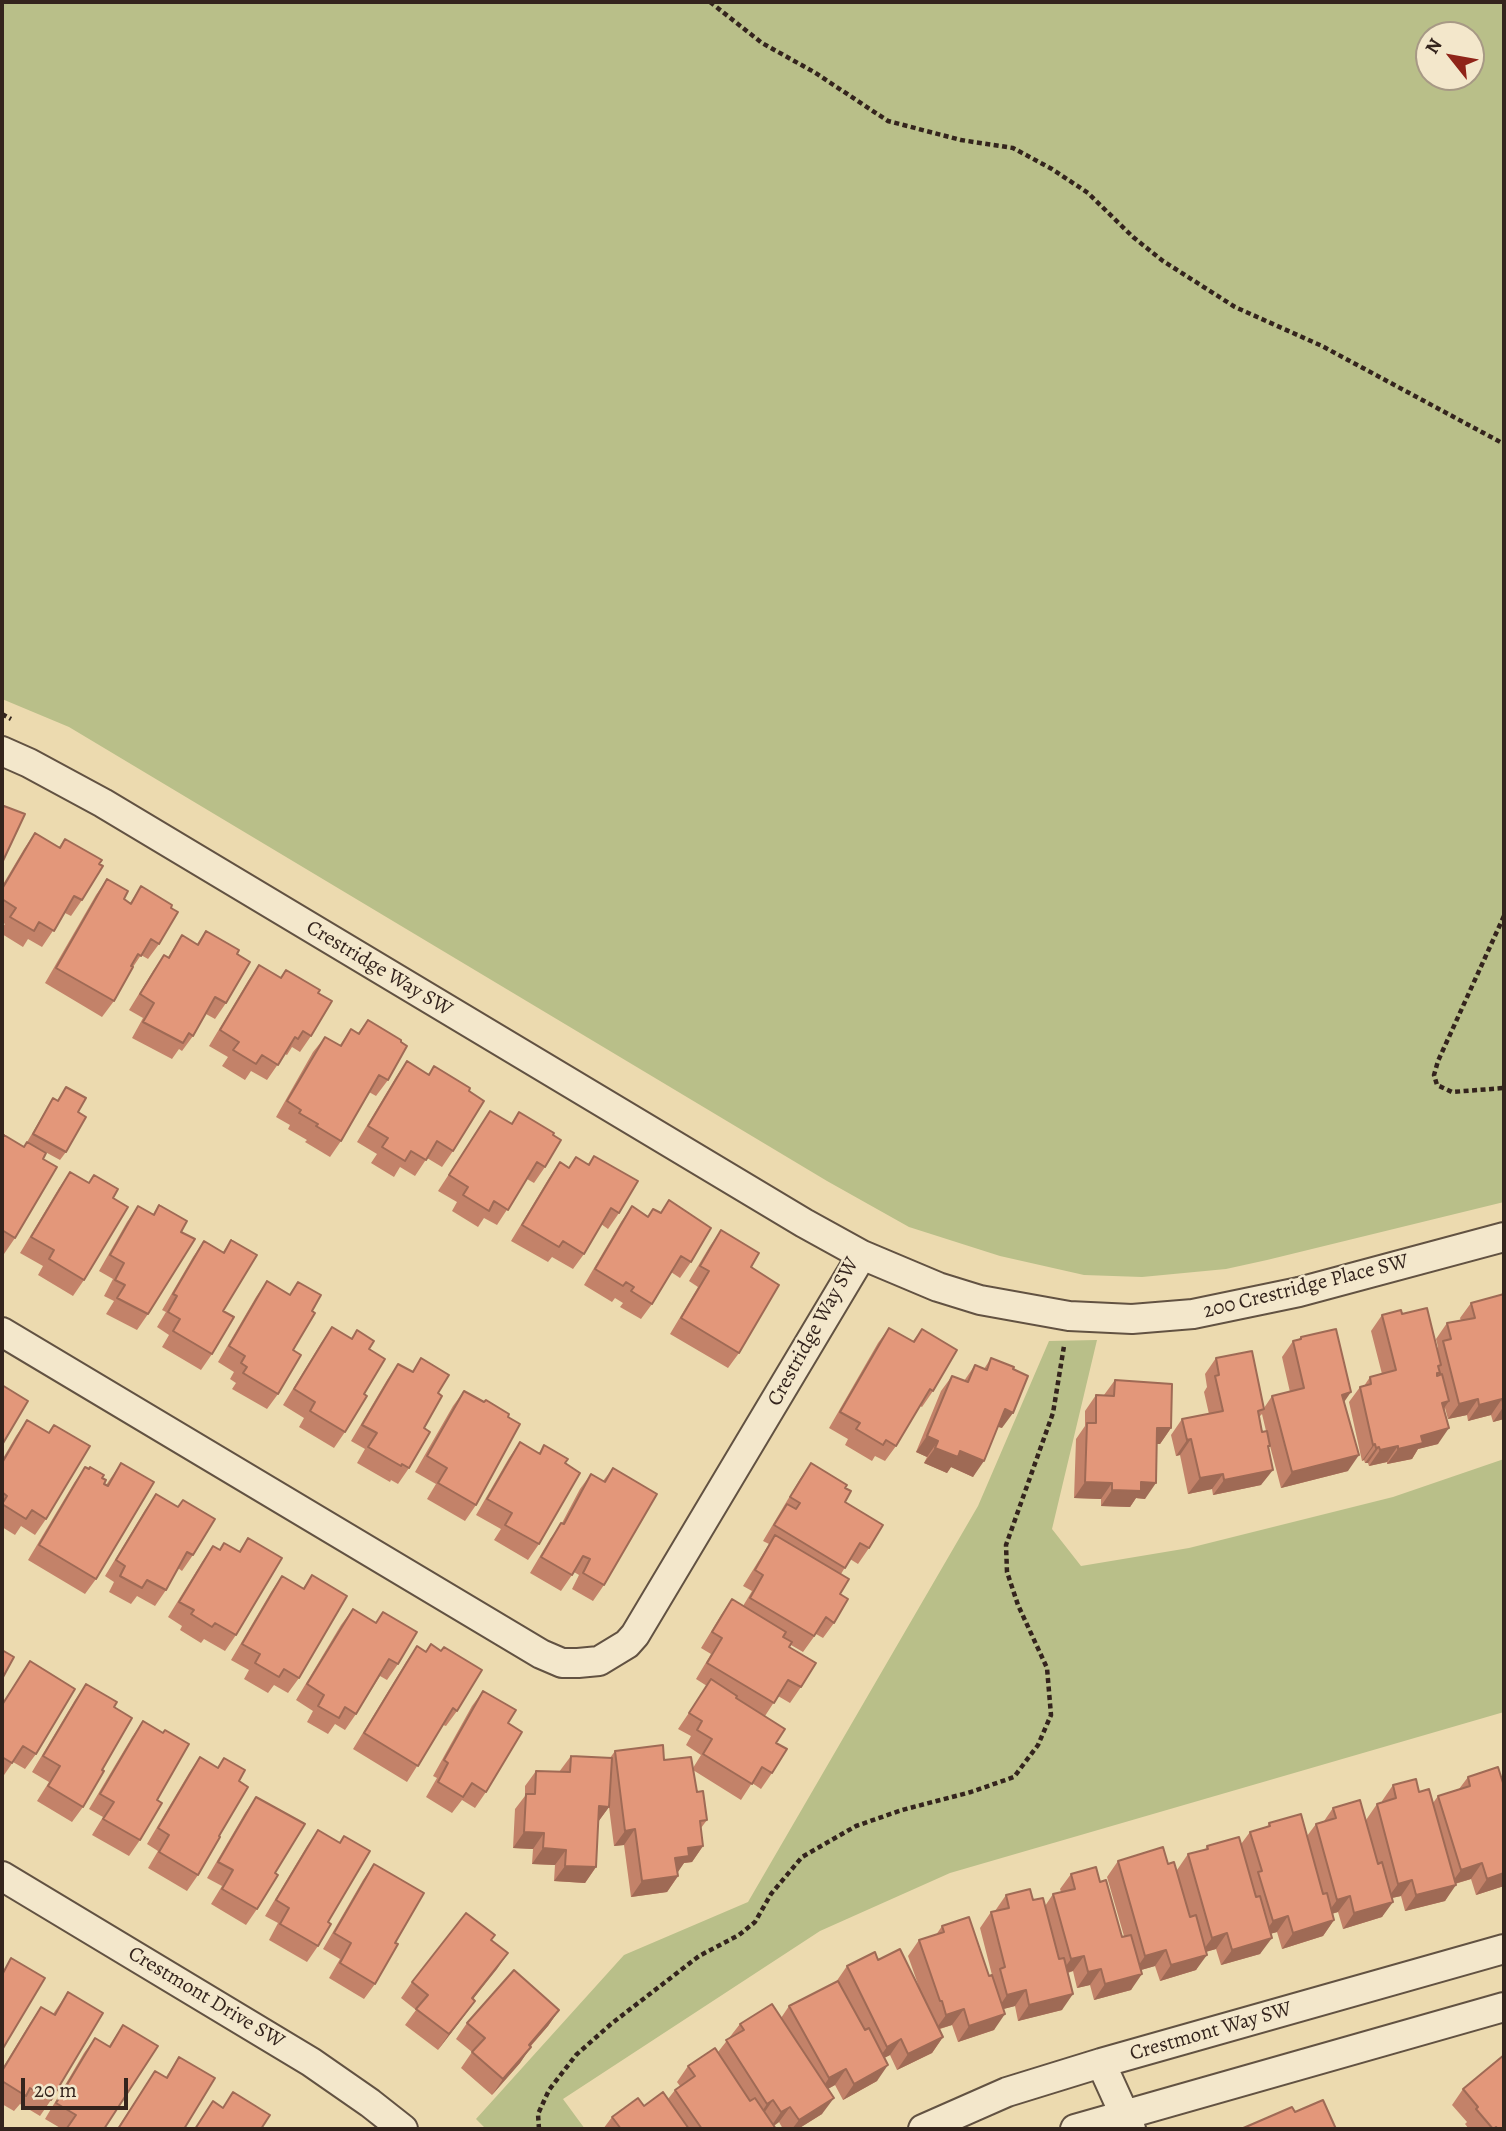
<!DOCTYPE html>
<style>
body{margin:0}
#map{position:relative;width:1506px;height:2131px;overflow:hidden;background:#ecdaaf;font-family:Alegreya,serif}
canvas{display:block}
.frame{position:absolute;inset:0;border:4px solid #34241d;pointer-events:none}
.north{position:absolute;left:1415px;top:21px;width:70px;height:70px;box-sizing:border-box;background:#f3e7cb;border:2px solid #a79985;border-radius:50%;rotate:301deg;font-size:19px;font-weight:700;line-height:28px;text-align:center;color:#34241d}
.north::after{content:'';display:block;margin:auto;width:24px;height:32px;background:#8f2418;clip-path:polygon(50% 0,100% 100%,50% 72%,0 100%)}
.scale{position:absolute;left:21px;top:2078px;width:107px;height:32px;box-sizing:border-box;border:4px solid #34241d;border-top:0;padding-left:9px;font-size:21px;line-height:24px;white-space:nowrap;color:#34241d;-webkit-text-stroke:5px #f3e7cb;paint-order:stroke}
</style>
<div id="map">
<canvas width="1506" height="2131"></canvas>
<div class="frame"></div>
<div class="north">N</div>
<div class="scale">20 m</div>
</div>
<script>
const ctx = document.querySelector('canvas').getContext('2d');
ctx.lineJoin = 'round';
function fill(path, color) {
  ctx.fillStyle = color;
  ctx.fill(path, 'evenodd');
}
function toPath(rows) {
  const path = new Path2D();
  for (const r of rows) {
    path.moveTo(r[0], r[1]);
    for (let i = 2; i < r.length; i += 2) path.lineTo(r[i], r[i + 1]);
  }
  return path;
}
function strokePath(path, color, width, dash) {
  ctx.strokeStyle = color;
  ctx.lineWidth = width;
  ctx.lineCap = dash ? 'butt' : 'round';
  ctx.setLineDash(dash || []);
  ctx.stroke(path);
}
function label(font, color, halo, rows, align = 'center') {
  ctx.font = font + ' Alegreya,serif';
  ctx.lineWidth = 5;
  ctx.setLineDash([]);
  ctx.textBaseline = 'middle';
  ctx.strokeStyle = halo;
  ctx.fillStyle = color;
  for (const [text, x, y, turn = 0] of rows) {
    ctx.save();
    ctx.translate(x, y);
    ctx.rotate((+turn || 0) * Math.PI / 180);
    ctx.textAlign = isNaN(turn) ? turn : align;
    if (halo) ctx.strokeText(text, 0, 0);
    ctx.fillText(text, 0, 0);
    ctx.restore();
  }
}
fill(toPath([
 [2,2,1504,2,1504,1202,1267,1260,1226,1269,1142,1277,1084,1275,1000,1256,909,1227,827,1181,69,727,2,699],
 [1429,35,1471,35,1471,77,1429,77],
 [1097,1340,1052,1529,1081,1566,1189,1548,1393,1497,1504,1459,1504,1712,950,1873,820,1931,563,2099,585,2129,486,2129,476,2119,624,1955,748,1902,978,1506,1049,1341]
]), '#b9bf89');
const minor = toPath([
 [2,751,29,763,103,803,804,1223,862,1255,635,1635,627,1644,599,1661,578,1663,562,1663,541,1654,2,1332],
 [862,1255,938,1287,980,1300,1069,1316,1132,1319,1193,1314,1299,1292,1504,1237],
 [2,1876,311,2062,370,2103,403,2129],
 [1101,2063,1131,2129],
 [923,2129,1007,2092,1101,2063,1504,1949],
 [1075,2129,1504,2007]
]);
strokePath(minor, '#625242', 32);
strokePath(toPath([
 [710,2,762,43,814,72,888,121,961,140,1013,148,1052,169,1088,193,1133,237,1163,261,1235,307,1322,346,1504,444],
 [2,714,11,719],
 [1504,916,1438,1061,1434,1075,1437,1085,1452,1092,1504,1088],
 [539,2129,538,2114,549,2090,576,2055,611,2024,699,1956,739,1935,755,1922,771,1894,802,1857,856,1826,902,1810,971,1792,1014,1777,1038,1745,1051,1715,1047,1668,1018,1605,1007,1572,1006,1545,1053,1413,1064,1346]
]), '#34241d', 4.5, [5, 3.5]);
strokePath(minor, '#f3e7cb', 28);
fill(toPath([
 [35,833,59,847,65,839,82,900,71,916,65,913,42,947,28,939,23,947,2,934,2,928,5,924,2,922,2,886,24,849],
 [107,879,124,899,130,903,141,886,171,908,159,944,148,959,141,955,133,967,114,1001,102,1017,45,983,96,895],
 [206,931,237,954,226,1003,215,1019,206,1014,193,1036,182,1051,179,1049,172,1059,132,1038,143,1018,129,1010,153,971,164,955,168,957,182,935,197,944],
 [259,965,280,978,286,970,318,993,311,1036,300,1052,292,1047,287,1055,285,1054,267,1080,251,1071,245,1080,222,1066,228,1057,209,1046,248,981],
 [368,1020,388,1080,376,1096,369,1092,341,1141,330,1157,305,1142,307,1140,288,1129,290,1125,276,1117,313,1052,325,1037,340,1045,351,1029,358,1033],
 [407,1061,428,1075,434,1066,469,1091,453,1151,442,1167,427,1158,415,1176,400,1167,394,1177,371,1163,377,1154,357,1142,396,1077],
 [66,1087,78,1112,66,1152,60,1160,27,1142,53,1098,57,1101],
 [490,1111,511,1124,519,1112,553,1135,545,1167,534,1183,527,1179,497,1225,484,1218,478,1227,452,1211,457,1202,438,1191],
 [2,1138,43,1159,15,1238,4,1254,2,1252],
 [594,1156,619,1213,608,1229,601,1224,584,1254,573,1269,552,1257,548,1262,511,1241,549,1178,560,1162,568,1168,576,1157,588,1164],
 [70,1172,89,1183,94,1175,113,1198,84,1280,73,1296,38,1275,43,1266,20,1253,59,1188],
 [669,1200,691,1262,680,1278,671,1272,652,1304,641,1319,620,1307,623,1303,615,1298,612,1302,584,1285,621,1222,632,1206,648,1216,653,1209,660,1213],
 [159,1205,181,1232,148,1314,137,1330,106,1314,114,1301,104,1296,113,1279,99,1271,127,1222,138,1206,153,1214],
 [721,1230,751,1267,739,1353,728,1368,670,1334,698,1287,689,1281,710,1246],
 [231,1240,223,1311,212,1354,201,1370,162,1347,169,1335,157,1327,166,1312,162,1310,193,1257,204,1241,223,1252],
 [267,1281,289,1295,298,1282,312,1311,293,1350,278,1394,267,1409,232,1389,236,1383,230,1379,234,1372,218,1362,256,1297],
 [1504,1294,1504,1419,1493,1422,1491,1415,1468,1421,1467,1415,1448,1419,1445,1408,1438,1444,1418,1449,1412,1459,1387,1464,1387,1462,1369,1466,1368,1463,1365,1463,1364,1460,1362,1461,1349,1402,1360,1387,1364,1386,1370,1377,1382,1374,1371,1331,1382,1315,1402,1314,1437,1349,1438,1347,1436,1339,1447,1323,1461,1321,1460,1318,1471,1303],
 [332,1327,351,1339,357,1330,369,1349,364,1394,345,1432,334,1448,299,1427,304,1418,283,1405,321,1343],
 [889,1328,913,1341,922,1329,933,1391,922,1407,920,1406,896,1446,885,1461,875,1456,872,1461,845,1445,848,1439,829,1428,878,1343],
 [1301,1337,1344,1402,1348,1471,1281,1488,1270,1446,1268,1449,1261,1485,1213,1495,1212,1489,1188,1494,1180,1455,1176,1456,1171,1435,1182,1419,1209,1414,1204,1392,1207,1387,1205,1374,1216,1358,1264,1408,1272,1396,1290,1392,1282,1357,1293,1341,1299,1339],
 [1262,1414,1266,1431,1262,1432,1259,1417],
 [421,1358,438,1393,409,1468,398,1484,391,1480,390,1482,357,1463,365,1449,351,1441,387,1380,398,1364,412,1372],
 [991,1358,1002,1428,998,1427,973,1477,951,1467,947,1473,924,1463,927,1457,916,1452,941,1391,952,1376,964,1381,975,1365,984,1369],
 [1115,1380,1171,1428,1160,1444,1157,1444,1145,1499,1136,1498,1130,1507,1101,1506,1101,1499,1074,1498,1076,1439,1085,1426,1085,1411,1096,1395,1104,1395],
 [464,1391,476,1505,465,1521,427,1499,436,1484,415,1472,453,1406],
 [27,1420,48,1433,54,1425,46,1519,35,1535,21,1526,15,1535,2,1527,2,1460,16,1436],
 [520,1442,539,1453,544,1445,565,1463,539,1544,528,1560,494,1540,501,1529,476,1515,509,1458],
 [121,1463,96,1579,85,1594,28,1560,74,1483,85,1467,102,1478,104,1484,106,1485],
 [811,1463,845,1488,845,1502,869,1548,858,1564,850,1559,841,1574,840,1594,834,1623,823,1638,816,1634,803,1652,791,1645,789,1647,801,1687,790,1703,778,1696,765,1716,776,1743,772,1773,761,1789,752,1783,741,1800,693,1770,697,1792,707,1820,701,1828,703,1846,692,1862,684,1863,677,1872,678,1876,667,1892,631,1897,624,1845,614,1846,609,1807,598,1822,596,1867,585,1883,554,1881,555,1865,532,1864,533,1849,513,1848,515,1809,525,1796,525,1786,536,1771,559,1772,571,1756,610,1758,615,1751,664,1760,693,1768,701,1755,686,1745,691,1736,678,1729,707,1686,696,1679,711,1654,701,1648,721,1615,732,1599,743,1606,752,1591,743,1586,769,1544,763,1541,800,1479],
 [613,1468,604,1585,593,1601,572,1589,579,1575,574,1572,561,1591,530,1573,550,1539,562,1523,580,1489,591,1474,603,1481],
 [156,1494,178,1507,183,1500,193,1555,182,1571,178,1568,166,1590,155,1606,137,1596,131,1604,109,1592,114,1582,105,1576,145,1510],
 [248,1538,236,1635,225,1651,204,1639,201,1643,180,1630,182,1626,168,1617,202,1562,213,1546,219,1550,224,1543,239,1551],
 [312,1575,299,1678,288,1693,274,1685,268,1693,244,1679,249,1670,231,1660,271,1592,282,1576,303,1588],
 [353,1609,376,1623,383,1612,398,1664,387,1680,380,1676,356,1714,345,1730,335,1724,328,1734,307,1722,313,1711,296,1700,341,1625],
 [431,1644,457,1711,446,1726,443,1725,407,1782,353,1749,406,1662,417,1646,426,1651],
 [30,1661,36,1754,25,1769,13,1762,2,1778,2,1704],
 [86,1684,114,1707,102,1770,83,1807,72,1822,37,1801,49,1782,32,1772,75,1700],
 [483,1691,508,1723,486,1792,475,1808,462,1800,452,1813,426,1797,437,1778,433,1776,472,1706],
 [143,1721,157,1800,140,1840,129,1856,92,1835,103,1817,89,1809,132,1737],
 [200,1757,217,1768,224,1758,239,1781,219,1836,198,1875,187,1891,148,1868,158,1851,147,1844,189,1773],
 [1468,1777,1504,1886,1476,1895,1471,1879,1455,1884,1445,1901,1405,1911,1401,1896,1392,1898,1382,1917,1343,1929,1338,1912,1332,1914,1334,1920,1323,1936,1282,1949,1277,1932,1270,1934,1260,1954,1221,1965,1216,1949,1206,1952,1196,1970,1160,1981,1155,1966,1141,1970,1131,1990,1094,2000,1090,1985,1077,1988,1073,1971,1068,1973,1062,2010,1018,2021,1015,2006,1003,2009,994,2030,958,2042,952,2025,940,2029,943,2037,932,2053,897,2070,890,2055,884,2058,877,2081,843,2100,835,2085,828,2089,822,2114,798,2129,783,2129,779,2122,774,2126,776,2129,603,2129,612,2117,668,2099,675,2090,680,2086,677,2082,688,2066,718,2052,740,2024,781,2018,789,2006,836,1982,847,1966,878,1960,919,1987,908,1956,919,1940,936,1935,942,1926,989,1976,992,1975,980,1928,991,1912,995,1911,1006,1895,1033,1900,1045,1906,1053,1894,1061,1892,1060,1889,1071,1874,1100,1882,1122,1937,1124,1936,1107,1877,1118,1861,1168,1864,1177,1870,1188,1854,1204,1851,1207,1846,1241,1844,1250,1832,1267,1827,1269,1823,1307,1836,1316,1824,1324,1821,1333,1808,1366,1820,1377,1804,1382,1802,1382,1801,1393,1785,1419,1792,1433,1803,1438,1796,1459,1789],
 [256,1797,275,1873,257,1909,246,1925,211,1904,222,1886,207,1878,245,1813],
 [318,1830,339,1843,344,1836,318,1946,307,1962,269,1940,278,1923,265,1916,307,1846],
 [374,1864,375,1984,364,1999,329,1978,340,1959,323,1949,363,1880],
 [491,1940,508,1953,473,1999,475,2001,464,2016,438,2050,405,2025,416,2010,401,1998,412,1982],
 [68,1992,51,2100,40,2116,20,2104,14,2111,2,2104,2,2069,30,2023,41,2007,53,2014],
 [559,2010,548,2026,531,2046,520,2063,492,2095,461,2068,472,2052,456,2039,467,2023],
 [123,2025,104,2129,62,2129,45,2119,84,2053,95,2038,109,2046],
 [179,2057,184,2129,117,2129,155,2071,166,2077],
 [1463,2089,1504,2129,1469,2129,1465,2124,1467,2122,1452,2105]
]), '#c38269');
fill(toPath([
 [1351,1392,1340,1408,1342,1395],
 [1478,1399,1467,1415,1448,1419,1459,1404],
 [1502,1399,1491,1415,1468,1421,1479,1405],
 [1449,1401,1438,1417,1442,1403],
 [1504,1406,1504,1419,1493,1422],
 [1005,1409,1013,1413,1002,1428,994,1425],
 [1157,1428,1171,1428,1160,1444,1146,1444],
 [1449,1428,1438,1444,1418,1449,1412,1459,1387,1464,1398,1449,1421,1436],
 [927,1436,938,1441,927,1457,916,1452],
 [1191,1439,1180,1455,1176,1456,1187,1440],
 [1375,1444,1364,1460,1362,1461,1373,1445],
 [1398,1446,1387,1462,1369,1466,1380,1450],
 [1379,1447,1368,1463,1365,1463,1376,1448],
 [935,1448,960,1451,984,1461,973,1477,951,1467,947,1473,924,1463],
 [1359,1455,1348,1471,1281,1488,1292,1472],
 [1273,1470,1261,1485,1213,1495,1224,1480],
 [1223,1474,1212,1489,1188,1494,1200,1478],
 [1085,1482,1112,1483,1101,1499,1074,1498],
 [1141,1482,1156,1483,1145,1499,1136,1498,1130,1507,1101,1506,1112,1490],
 [599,1806,609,1807,598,1822],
 [635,1829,624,1845,614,1846,625,1831],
 [524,1832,544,1833,533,1849,513,1848],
 [703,1846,692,1862,684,1863,678,1872,664,1873,675,1858,688,1848],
 [543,1848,566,1850,555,1865,532,1864],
 [1482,1863,1471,1879,1450,1885,1461,1870],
 [565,1866,596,1867,585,1883,554,1881],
 [1504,1873,1504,1886,1476,1895,1487,1879],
 [678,1876,667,1892,631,1897,642,1881],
 [1412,1880,1401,1896,1387,1899,1398,1884],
 [1456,1885,1445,1901,1405,1911,1416,1895],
 [1350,1896,1338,1912,1326,1915,1337,1900],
 [1393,1902,1382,1917,1343,1929,1354,1913],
 [1288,1916,1277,1932,1262,1936,1273,1921],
 [1334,1920,1323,1936,1282,1949,1293,1933],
 [1227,1933,1216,1949,1201,1953,1212,1938],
 [1272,1938,1260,1954,1221,1965,1232,1950],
 [1166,1950,1155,1966,1134,1972,1145,1956],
 [508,1953,497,1969,461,2014,472,1998],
 [1207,1955,1196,1970,1160,1981,1171,1965],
 [1084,1956,1073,1971,1060,1974,1071,1959],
 [1101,1969,1090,1985,1077,1988,1088,1972],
 [1142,1974,1131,1990,1094,2000,1105,1984],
 [1026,1990,1015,2006,996,2011,1007,1995],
 [1073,1994,1062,2010,1018,2021,1029,2005],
 [475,2001,464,2016,438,2050,449,2034],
 [964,2009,952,2025,935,2030,946,2015],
 [559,2010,548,2026,518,2060,529,2045],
 [1005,2014,994,2030,958,2042,969,2026],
 [943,2037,932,2053,897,2070,908,2054],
 [901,2039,890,2055,876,2062,887,2047],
 [531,2047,520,2063,492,2095,503,2079],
 [888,2065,877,2081,843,2100,854,2084],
 [846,2069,835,2085,818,2094,829,2078],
 [834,2098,822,2114,798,2129,792,2129,799,2120],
 [773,2100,762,2116,756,2120,767,2104],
 [790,2107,779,2122,770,2128,781,2112]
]), '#9f6a55');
const building = toPath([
 [4,806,25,814,2,863,2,809,4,806],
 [35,833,60,848,65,839,102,860,99,864,103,866,82,900,74,896,54,931,39,922,34,931,10,917,16,908,2,899,2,889,35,833],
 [107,879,128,891,124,899,131,904,141,886,172,905,171,908,178,912,159,944,151,939,141,956,138,954,131,966,133,967,114,1001,56,968,107,879],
 [206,931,239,950,237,954,250,962,226,1003,215,997,193,1036,189,1033,183,1043,143,1022,154,1003,140,994,164,955,169,958,182,935,198,945,206,931],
 [259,965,281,978,286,970,320,990,318,993,332,1001,311,1036,303,1031,298,1039,295,1037,278,1065,262,1055,256,1064,233,1050,239,1042,220,1030,259,965],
 [368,1020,401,1040,401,1042,407,1046,388,1080,379,1075,341,1141,316,1126,318,1124,299,1113,301,1110,287,1101,325,1037,341,1046,351,1029,359,1034,368,1020],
 [407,1061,429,1075,434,1066,470,1088,469,1091,484,1101,453,1151,437,1141,426,1160,411,1151,405,1161,382,1147,388,1138,368,1126,407,1061],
 [66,1087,86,1098,78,1112,86,1117,66,1152,33,1134,53,1098,58,1101,66,1087],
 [490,1111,512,1124,519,1112,554,1133,553,1135,561,1140,545,1167,537,1162,508,1210,494,1201,489,1211,463,1195,468,1187,449,1175,490,1111],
 [4,1135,24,1147,27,1142,46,1153,43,1159,57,1167,15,1238,2,1230,2,1139,4,1135],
 [594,1156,638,1181,619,1213,611,1208,584,1254,563,1241,559,1247,522,1225,560,1162,569,1168,576,1157,589,1165,594,1156],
 [70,1172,89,1183,94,1175,118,1189,113,1198,128,1207,84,1280,49,1259,54,1250,31,1237,70,1172],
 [669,1200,711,1228,691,1262,681,1256,652,1304,631,1291,634,1287,626,1282,623,1286,595,1269,632,1206,648,1217,653,1209,661,1213,669,1200],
 [159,1205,187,1221,181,1232,195,1239,148,1314,117,1298,125,1285,115,1280,124,1263,110,1255,138,1206,154,1215,159,1205],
 [721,1230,759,1253,751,1267,779,1285,739,1353,681,1318,709,1271,700,1266,721,1230],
 [231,1240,257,1255,223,1311,234,1317,212,1354,173,1331,180,1319,168,1312,177,1296,173,1294,204,1241,224,1253,231,1240],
 [267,1281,290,1295,298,1282,321,1295,312,1311,315,1313,293,1350,301,1355,278,1394,243,1373,247,1367,241,1363,245,1356,229,1346,267,1281],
 [1504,1294,1504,1406,1502,1399,1479,1405,1478,1399,1459,1404,1443,1341,1451,1339,1447,1323,1475,1318,1471,1303,1504,1294],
 [1427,1308,1441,1365,1438,1366,1440,1373,1437,1373,1437,1376,1442,1374,1449,1401,1442,1403,1449,1428,1421,1436,1423,1443,1398,1449,1398,1446,1380,1450,1379,1447,1376,1448,1375,1444,1373,1445,1360,1387,1371,1384,1370,1377,1396,1370,1382,1315,1401,1310,1402,1314,1427,1308],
 [332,1327,352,1339,357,1330,374,1341,369,1349,385,1359,364,1394,367,1396,345,1432,310,1411,315,1402,294,1389,332,1327],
 [889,1328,914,1342,922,1329,957,1350,933,1391,930,1389,896,1446,886,1440,883,1445,856,1429,860,1423,840,1412,889,1328],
 [1336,1329,1351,1392,1342,1395,1359,1455,1292,1472,1272,1396,1304,1388,1293,1341,1301,1339,1301,1337,1336,1329],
 [1252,1351,1264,1409,1258,1411,1262,1432,1267,1431,1270,1446,1268,1446,1273,1470,1224,1480,1223,1474,1200,1478,1191,1439,1187,1440,1182,1419,1223,1411,1215,1376,1219,1375,1216,1358,1252,1351],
 [421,1358,449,1375,438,1393,442,1396,424,1428,430,1432,409,1468,402,1464,401,1466,368,1447,377,1433,362,1425,398,1364,413,1372,421,1358],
 [991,1358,1014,1367,1013,1369,1028,1376,1013,1413,1005,1409,984,1461,960,1451,958,1457,935,1448,938,1441,927,1436,952,1376,968,1382,975,1365,987,1370,991,1358],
 [1115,1380,1172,1384,1171,1428,1157,1428,1156,1483,1141,1482,1141,1491,1112,1490,1112,1483,1085,1482,1087,1423,1096,1423,1096,1395,1114,1396,1115,1380],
 [2,1385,28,1401,2,1445,2,1385],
 [464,1391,484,1402,486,1400,509,1414,508,1417,520,1424,476,1505,438,1483,447,1468,427,1456,464,1391],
 [27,1420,49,1433,54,1425,90,1446,46,1519,32,1510,26,1519,2,1504,7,1496,2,1492,2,1463,27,1420],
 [520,1442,540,1454,544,1445,568,1459,565,1463,580,1473,539,1544,505,1525,512,1513,487,1499,520,1442],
 [121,1463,154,1482,96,1579,39,1545,85,1467,89,1469,90,1467,104,1475,102,1478,106,1480,104,1484,108,1486,121,1463],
 [811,1463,847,1485,845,1488,851,1491,845,1502,883,1525,869,1548,860,1543,845,1568,774,1525,787,1504,796,1509,800,1503,790,1497,811,1463],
 [613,1468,657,1494,604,1585,583,1573,590,1559,583,1556,572,1575,541,1557,561,1523,564,1524,591,1474,605,1482,613,1468],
 [156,1494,178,1507,183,1500,215,1519,193,1555,187,1552,166,1590,147,1580,142,1588,120,1576,125,1566,116,1560,156,1494],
 [775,1535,849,1579,840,1594,848,1599,834,1623,826,1617,814,1636,750,1598,763,1575,755,1570,775,1535],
 [248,1538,282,1558,236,1635,215,1623,212,1627,191,1614,194,1610,179,1602,213,1546,220,1550,224,1543,240,1552,248,1538],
 [312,1575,347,1596,299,1678,284,1669,279,1677,255,1663,260,1654,242,1644,282,1576,304,1589,312,1575],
 [732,1599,786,1632,783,1637,792,1642,789,1647,816,1663,801,1687,788,1680,774,1703,707,1663,722,1638,712,1632,732,1599],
 [353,1609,376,1623,383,1612,417,1632,398,1664,389,1659,356,1714,345,1707,339,1718,318,1706,324,1695,307,1684,353,1609],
 [431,1644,441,1651,444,1647,482,1670,457,1711,453,1708,418,1766,364,1733,417,1646,426,1652,431,1644],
 [2,1650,14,1657,2,1679,2,1650],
 [30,1661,75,1689,36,1754,23,1746,12,1763,2,1757,2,1705,30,1661],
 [711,1679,737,1696,736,1698,785,1729,776,1743,787,1749,772,1773,762,1767,752,1784,703,1754,712,1739,697,1730,702,1721,689,1713,711,1679],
 [86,1684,117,1702,114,1707,132,1718,102,1770,104,1771,83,1807,48,1786,60,1766,43,1756,86,1684],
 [483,1691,516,1710,508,1723,522,1732,486,1792,472,1783,463,1797,438,1782,448,1763,444,1760,483,1691],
 [143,1721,163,1733,165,1730,189,1744,157,1800,162,1803,140,1840,103,1819,114,1802,100,1794,143,1721],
 [663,1745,664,1760,691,1757,697,1792,703,1791,707,1820,700,1821,703,1846,688,1848,689,1856,675,1858,678,1876,642,1881,635,1829,625,1831,615,1751,663,1745],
 [571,1756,612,1758,609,1807,599,1806,596,1867,565,1866,566,1850,543,1848,544,1833,524,1832,526,1794,535,1794,536,1771,570,1772,571,1756],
 [200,1757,218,1768,224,1758,245,1770,239,1781,248,1787,219,1836,220,1837,198,1875,159,1852,169,1835,158,1828,200,1757],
 [1498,1767,1504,1786,1504,1873,1487,1879,1482,1863,1461,1870,1438,1796,1470,1786,1468,1777,1498,1767],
 [1416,1779,1419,1792,1429,1789,1456,1885,1416,1895,1412,1880,1398,1884,1377,1804,1396,1798,1393,1785,1416,1779],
 [256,1797,305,1824,275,1873,278,1875,257,1909,222,1889,233,1870,218,1862,256,1797],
 [1360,1800,1378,1864,1382,1862,1393,1902,1354,1913,1350,1896,1337,1900,1316,1824,1336,1818,1333,1808,1360,1800],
 [1301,1814,1323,1894,1327,1893,1334,1920,1293,1933,1288,1916,1273,1921,1258,1872,1262,1871,1250,1832,1270,1826,1269,1823,1301,1814],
 [318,1830,340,1843,344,1836,370,1851,328,1922,331,1924,318,1946,280,1924,289,1908,276,1900,318,1830],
 [1239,1837,1256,1897,1260,1896,1272,1938,1232,1950,1227,1933,1212,1938,1188,1854,1208,1849,1207,1846,1239,1837],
 [1163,1847,1168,1864,1174,1862,1190,1917,1196,1915,1207,1955,1171,1965,1166,1950,1145,1956,1118,1861,1163,1847],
 [374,1864,424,1893,395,1943,398,1944,375,1984,340,1963,351,1943,334,1933,374,1864],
 [1096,1867,1100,1882,1106,1880,1122,1937,1131,1935,1142,1974,1105,1984,1101,1969,1088,1972,1084,1956,1071,1959,1053,1894,1075,1889,1071,1874,1096,1867],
 [1030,1889,1033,1900,1043,1898,1059,1959,1064,1958,1073,1994,1029,2005,1026,1990,1007,1995,1000,1969,1005,1967,991,1912,1009,1908,1006,1895,1030,1889],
 [466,1913,495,1935,491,1940,508,1953,472,1998,475,2001,449,2034,416,2009,428,1995,412,1982,466,1913],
 [969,1917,989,1976,992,1975,1005,2014,969,2026,964,2009,946,2015,942,2001,940,2001,919,1940,944,1932,942,1926,969,1917],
 [900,1949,943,2037,908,2054,901,2039,887,2047,847,1966,875,1952,878,1960,900,1949],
 [11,1958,45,1978,2,2050,2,1975,11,1958],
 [514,1970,559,2010,529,2045,531,2047,503,2079,472,2052,485,2038,467,2023,514,1970],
 [838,1981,865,2030,869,2028,888,2065,854,2084,846,2069,829,2078,789,2006,838,1981],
 [68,1992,103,2013,51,2100,30,2088,26,2096,2,2081,2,2071,41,2007,55,2015,68,1992],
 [772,2004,834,2098,799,2120,790,2107,781,2112,773,2100,767,2104,726,2040,744,2030,740,2024,772,2004],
 [123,2025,158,2046,104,2129,100,2129,98,2128,97,2129,69,2129,67,2128,76,2115,56,2103,95,2038,110,2047,123,2025],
 [715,2048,750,2101,755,2098,776,2129,702,2129,675,2090,695,2076,688,2066,715,2048],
 [1504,2055,1504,2129,1498,2129,1496,2127,1493,2129,1476,2109,1478,2107,1463,2089,1504,2055],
 [179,2057,215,2078,184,2129,118,2129,155,2071,167,2078,179,2057],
 [233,2092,270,2115,261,2129,195,2129,213,2101,223,2108,233,2092],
 [663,2092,689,2129,621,2129,612,2117,638,2098,644,2106,663,2092],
 [1323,2100,1336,2129,1241,2129,1292,2107,1295,2112,1323,2100]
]);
fill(building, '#e3977a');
strokePath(building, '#9f6a55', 2);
label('21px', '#34241d', '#f3e7cb', [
 ["Crestridge Way SW",379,969,31],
 ["200 Crestridge Place SW",1306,1287,-14],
 ["Crestridge Way SW",814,1332,-61],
 ["Crestmont Drive SW",206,1998,31],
 ["Crestmont Way SW",1211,2032,-16]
]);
</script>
